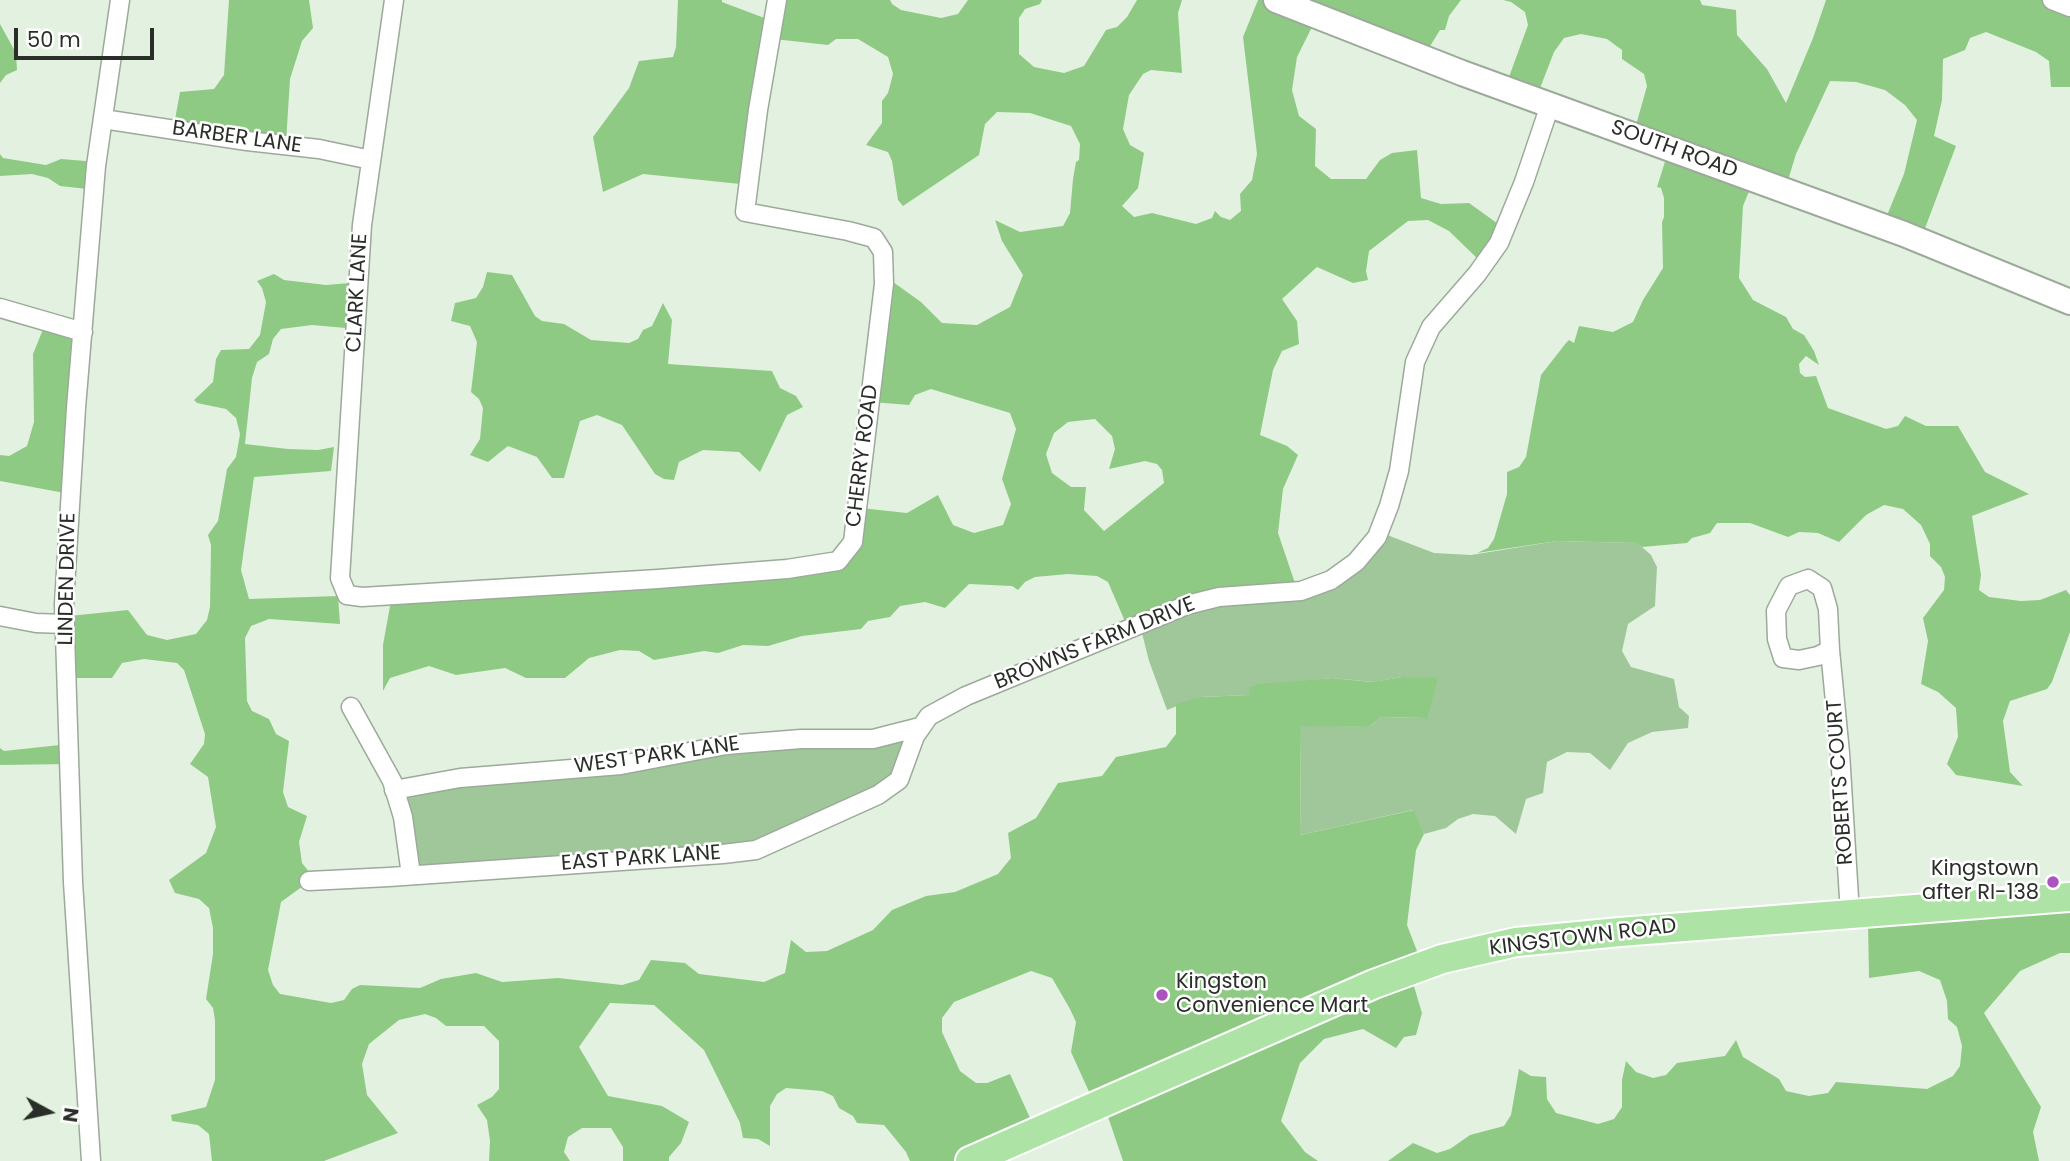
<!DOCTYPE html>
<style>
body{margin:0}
#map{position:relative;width:2070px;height:1161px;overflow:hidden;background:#e3f2e0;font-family:Poppins,sans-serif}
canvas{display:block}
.north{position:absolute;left:14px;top:1077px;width:70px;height:70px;-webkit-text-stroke:5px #fff;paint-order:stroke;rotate:98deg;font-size:19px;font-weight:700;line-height:28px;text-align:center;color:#292e28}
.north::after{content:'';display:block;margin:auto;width:24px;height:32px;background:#292e28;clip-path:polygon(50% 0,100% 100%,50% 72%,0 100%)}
.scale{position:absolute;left:14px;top:28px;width:140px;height:32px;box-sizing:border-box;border:4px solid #292e28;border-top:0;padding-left:9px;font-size:21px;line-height:24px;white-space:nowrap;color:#292e28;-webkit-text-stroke:5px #fff;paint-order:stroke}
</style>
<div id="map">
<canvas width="2070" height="1161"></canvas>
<div class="north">N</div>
<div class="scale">50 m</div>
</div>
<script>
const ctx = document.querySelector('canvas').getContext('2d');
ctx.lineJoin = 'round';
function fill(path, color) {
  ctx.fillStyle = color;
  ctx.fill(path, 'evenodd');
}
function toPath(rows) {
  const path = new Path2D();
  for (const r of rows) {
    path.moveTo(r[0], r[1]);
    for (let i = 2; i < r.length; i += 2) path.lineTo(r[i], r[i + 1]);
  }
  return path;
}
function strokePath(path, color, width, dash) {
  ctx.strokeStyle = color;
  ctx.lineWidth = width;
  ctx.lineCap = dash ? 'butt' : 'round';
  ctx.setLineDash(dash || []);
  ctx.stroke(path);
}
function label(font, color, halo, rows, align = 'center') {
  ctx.font = font + ' Poppins,sans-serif';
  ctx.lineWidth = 5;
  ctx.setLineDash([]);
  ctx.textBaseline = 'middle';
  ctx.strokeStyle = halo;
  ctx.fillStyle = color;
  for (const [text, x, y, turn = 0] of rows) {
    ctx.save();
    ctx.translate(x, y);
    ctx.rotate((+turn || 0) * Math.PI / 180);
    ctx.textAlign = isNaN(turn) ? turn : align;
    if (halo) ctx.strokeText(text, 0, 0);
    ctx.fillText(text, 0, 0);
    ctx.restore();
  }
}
fill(toPath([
 [1382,533,1434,553,1471,555,1557,541,1636,543,1642,547,1651,555,1657,567,1655,606,1628,624,1622,651,1631,667,1674,679,1679,707,1689,716,1688,728,1652,732,1628,743,1610,770,1590,753,1567,752,1547,762,1543,793,1526,799,1516,834,1495,816,1473,814,1458,819,1446,828,1424,834,1413,810,1300,835,1301,725,1369,727,1381,717,1424,718,1402,677,1373,682,1332,678,1249,686,1249,695,1200,697,1167,710,1149,661,1140,625,1181,608,1303,589],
 [920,727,899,780,756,850,411,875,394,790]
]), '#a0c79a');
fill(toPath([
 [229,0,309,0,313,28,302,41,290,79,286,143,174,125,180,92,214,89,224,75],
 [678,0,722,0,722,2,775,22,779,0,890,0,892,4,901,10,941,18,958,14,968,0,1042,0,1040,4,1025,9,1019,18,1019,54,1034,67,1064,73,1084,66,1106,30,1117,27,1127,17,1137,0,1182,0,1178,13,1182,73,1151,70,1143,74,1129,95,1123,129,1130,145,1144,153,1138,188,1122,206,1134,217,1152,213,1196,224,1212,218,1215,211,1221,217,1230,220,1241,211,1240,194,1252,180,1257,154,1243,37,1258,0,1461,0,1449,16,1445,30,1440,30,1424,56,1317,17,1297,57,1292,90,1299,116,1316,129,1315,166,1331,179,1366,179,1380,160,1392,153,1417,150,1421,198,1441,204,1469,203,1501,226,1482,263,1449,231,1428,220,1408,221,1369,251,1366,271,1368,280,1353,283,1317,267,1282,299,1297,321,1299,344,1282,351,1273,370,1260,435,1287,446,1298,455,1283,489,1278,533,1297,589,1230,596,1127,626,1108,582,1097,576,1068,574,1035,577,1025,582,1018,590,1012,586,969,584,945,608,925,602,900,606,890,617,868,621,861,629,802,636,768,646,743,645,718,653,704,651,654,660,639,651,620,650,589,658,565,678,526,678,505,668,456,675,429,666,390,678,383,691,383,645,392,595,838,560,861,508,907,513,938,495,953,525,974,533,1003,525,1011,504,1002,479,1016,429,1010,413,931,389,915,395,909,405,872,402,886,277,921,302,942,323,977,325,1010,307,1023,275,1002,241,995,220,1020,232,1063,226,1070,213,1073,179,1076,162,1079,160,1080,144,1071,126,1030,113,997,112,985,124,979,155,903,206,898,200,892,161,888,152,866,145,882,123,882,101,888,93,893,74,888,57,858,39,836,39,828,45,774,39,750,185,643,174,603,192,593,137,629,88,639,61,673,57,676,47],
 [1095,419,1112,436,1115,449,1109,469,1145,461,1157,464,1162,470,1164,483,1104,531,1084,510,1086,487,1071,487,1052,473,1046,454,1054,433,1068,422],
 [1503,0,1700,0,1702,5,1736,10,1737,35,1767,69,1786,103,1813,38,1826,0,2056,0,2070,6,2070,87,2051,87,2049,61,2036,52,1986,32,1970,38,1965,50,1943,59,1942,100,1934,136,1956,146,1924,231,1883,225,1904,174,1917,120,1905,105,1885,90,1856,82,1830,81,1796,154,1785,190,1753,182,1743,206,1739,278,1753,300,1786,317,1793,329,1804,335,1814,351,1819,365,1806,356,1799,364,1800,373,1805,377,1816,376,1828,408,1886,429,1898,426,1905,416,1926,426,1958,426,1985,472,2029,494,1972,516,1981,575,1979,590,1989,597,2021,601,2040,600,2066,590,2070,595,2070,632,2052,682,2047,689,2010,701,2003,721,2010,772,2023,786,1956,775,1947,764,1958,737,1956,708,1938,692,1921,684,1928,641,1923,618,1944,590,1945,577,1941,567,1930,556,1930,544,1921,525,1903,509,1884,505,1866,515,1839,542,1818,533,1799,532,1788,537,1750,523,1717,523,1710,533,1692,538,1687,543,1642,547,1636,543,1557,541,1477,553,1488,548,1494,539,1507,494,1507,472,1519,467,1526,457,1541,375,1566,343,1569,340,1574,343,1579,326,1613,332,1633,322,1643,300,1663,268,1662,222,1664,217,1664,198,1661,188,1657,187,1669,149,1634,132,1647,86,1644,74,1622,59,1622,50,1607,39,1581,34,1564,38,1554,52,1537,96,1506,85,1528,25,1525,12,1511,2],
 [0,24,16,53,17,70,6,75,0,83],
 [0,154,3,158,46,165,61,159,98,162,96,190,60,186,48,178,32,174,0,176],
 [487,272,512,275,535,316,542,321,564,324,591,340,629,343,638,339,643,330,652,326,663,303,672,320,668,364,772,371,780,388,796,396,803,407,787,415,760,472,739,452,703,450,679,462,674,480,664,479,655,474,622,425,597,415,580,421,564,478,552,478,537,457,508,446,488,462,470,455,480,439,483,408,479,399,471,392,477,342,470,326,451,321,455,303,476,298,483,287],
 [274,274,284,280,326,285,361,282,357,329,312,325,281,329,273,339,269,354,257,362,252,378,245,444,288,449,318,450,334,447,331,471,254,477,241,570,249,599,338,596,340,624,269,619,251,626,245,638,247,701,252,711,269,719,276,734,289,741,283,792,288,807,307,816,299,842,302,863,314,878,281,902,268,970,273,985,280,994,331,1003,344,1000,352,989,360,985,420,988,441,979,476,973,502,982,558,978,622,985,639,980,651,960,685,963,699,974,764,982,785,973,791,940,806,952,827,951,873,930,892,910,926,896,955,892,998,874,1011,858,1008,833,1036,818,1058,783,1102,776,1116,757,1166,747,1176,734,1176,704,1200,697,1249,695,1249,686,1259,684,1332,678,1372,682,1402,677,1438,678,1427,720,1424,718,1381,717,1369,727,1301,726,1300,835,1414,810,1424,834,1416,850,1407,925,1422,964,1410,973,1422,1013,1416,1035,1404,1037,1396,1048,1363,1029,1324,1039,1300,1063,1281,1121,1305,1152,1318,1161,1123,1161,1104,1105,1095,1105,1071,1052,1076,1022,1070,1009,1052,978,1031,971,954,1002,942,1018,942,1032,960,1071,976,1083,987,1083,1010,1074,1036,1131,973,1161,910,1161,906,1152,884,1125,857,1123,853,1116,839,1108,833,1096,822,1091,786,1088,777,1094,770,1106,770,1146,758,1139,743,1138,740,1123,704,1050,654,1005,610,1003,579,1047,608,1096,662,1106,689,1122,681,1143,669,1157,669,1161,623,1161,623,1147,611,1128,582,1128,568,1137,564,1152,570,1161,489,1161,490,1141,487,1120,477,1105,492,1097,499,1089,499,1041,484,1026,446,1026,436,1018,425,1014,399,1020,369,1044,362,1064,367,1095,398,1133,324,1161,212,1161,209,1134,198,1125,172,1121,171,1115,206,1107,215,1080,215,1020,213,1008,206,999,213,954,213,928,209,908,199,899,175,893,169,880,206,853,216,827,208,777,190,764,204,744,205,734,184,670,177,663,144,659,122,663,112,678,71,678,69,616,128,610,147,635,167,640,196,634,207,620,210,607,211,545,208,535,218,521,227,469,236,457,240,434,236,418,226,409,197,403,194,400,213,382,216,359,221,350,249,349,260,335,266,302,262,288,257,281],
 [46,322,79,329,70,494,0,481,0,455,9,456,27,446,34,422,33,354],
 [69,744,71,764,0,765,0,748,4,751],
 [2070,895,2070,953,2060,953,2020,971,1984,1013,2041,1107,2033,1132,2039,1161,1388,1161,1413,1143,1437,1153,1450,1149,1470,1135,1504,1126,1511,1115,1519,1069,1531,1076,1546,1077,1547,1099,1556,1113,1598,1124,1614,1119,1622,1107,1622,1080,1626,1061,1636,1072,1653,1078,1666,1075,1677,1063,1725,1056,1736,1040,1743,1057,1779,1079,1786,1091,1809,1096,1828,1093,1836,1082,1927,1089,1953,1076,1960,1066,1962,1046,1957,1027,1948,1019,1947,1001,1940,980,1919,971,1869,978,1868,924]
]), '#8fca85');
const street = toPath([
 [394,0,362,225,340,578,347,595,362,597,658,579,787,569,838,561,853,542,884,284,883,252,874,238,848,231,745,212,758,110,777,0],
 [2052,0,2070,7],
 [103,119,247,141,319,149,371,160],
 [0,308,83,332],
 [1808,579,1822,588,1828,609,1830,650,1818,656,1799,660,1783,658,1777,639,1776,611,1789,586,1808,579],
 [0,616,36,623,65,624],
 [1830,650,1840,753,1850,914],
 [351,707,392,781,403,817,411,875],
 [394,790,460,778,621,765,726,745,801,739,873,739,920,727],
 [309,881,389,877,723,854,756,850,878,795,899,780,915,736,929,716,966,696,1187,605,1219,597,1301,591,1331,580,1356,562,1377,537,1389,506,1399,471,1415,362,1431,327,1477,274,1499,243,1524,182,1550,105],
 [91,1161,73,882,64,604,76,408,96,166,120,0]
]);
const secondary = toPath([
 [1276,0,1462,73,1904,234,2070,302]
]);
const primary = toPath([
 [970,1161,1374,984,1442,959,1516,942,1620,932,2070,897]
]);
strokePath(street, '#9baa99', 21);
strokePath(secondary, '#9baa99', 28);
strokePath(primary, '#fff', 32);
strokePath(street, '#fff', 18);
strokePath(secondary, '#fff', 24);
strokePath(primary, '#ade3a5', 28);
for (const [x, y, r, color] of [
 [2053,882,7,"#ad53bf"],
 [1162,995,7,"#ad53bf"]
]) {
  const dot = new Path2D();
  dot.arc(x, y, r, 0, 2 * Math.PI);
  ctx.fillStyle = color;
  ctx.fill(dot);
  strokePath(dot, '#fff', 2.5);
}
label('21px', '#292e28', '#fff', [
 ["BARBER LANE",237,138,8],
 ["SOUTH ROAD",1674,150,20],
 ["CLARK LANE",358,293,-87],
 ["CHERRY ROAD",863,456,-83],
 ["LINDEN DRIVE",68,579,-89],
 ["BROWNS FARM DRIVE",1095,644,-22],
 ["WEST PARK LANE",657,756,-8],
 ["ROBERTS COURT",1841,782,-94],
 ["EAST PARK LANE",641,859,-4],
 ["KINGSTOWN ROAD",1583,938,-7]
]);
label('21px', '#292e28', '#fff', [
 ["Kingstown",2039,870],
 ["after RI-138",2039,894],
 ["Kingston",1176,983,"left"],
 ["Convenience Mart",1176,1007,"left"]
], 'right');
</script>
